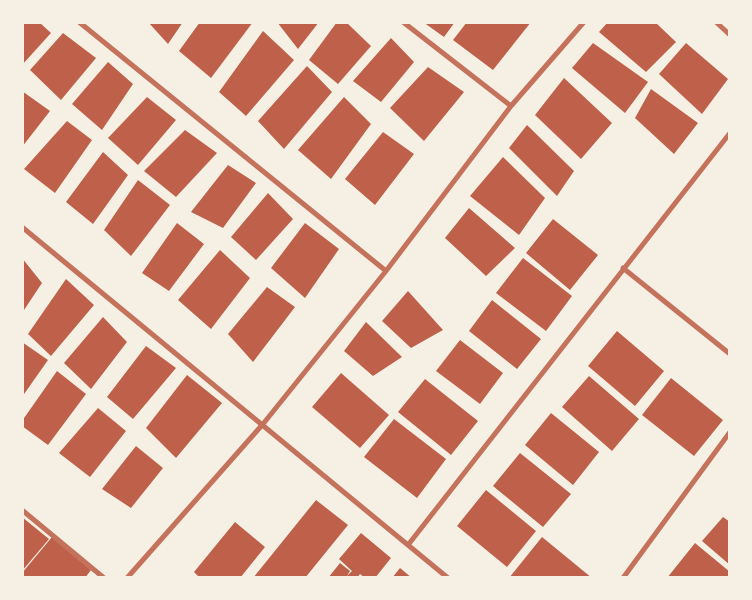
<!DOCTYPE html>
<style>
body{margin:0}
#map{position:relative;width:752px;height:600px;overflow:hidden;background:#f6efe4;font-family:Figtree,sans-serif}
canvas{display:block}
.frame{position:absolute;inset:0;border:24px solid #f6efe4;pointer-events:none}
</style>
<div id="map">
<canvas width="752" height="600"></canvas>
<div class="frame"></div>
</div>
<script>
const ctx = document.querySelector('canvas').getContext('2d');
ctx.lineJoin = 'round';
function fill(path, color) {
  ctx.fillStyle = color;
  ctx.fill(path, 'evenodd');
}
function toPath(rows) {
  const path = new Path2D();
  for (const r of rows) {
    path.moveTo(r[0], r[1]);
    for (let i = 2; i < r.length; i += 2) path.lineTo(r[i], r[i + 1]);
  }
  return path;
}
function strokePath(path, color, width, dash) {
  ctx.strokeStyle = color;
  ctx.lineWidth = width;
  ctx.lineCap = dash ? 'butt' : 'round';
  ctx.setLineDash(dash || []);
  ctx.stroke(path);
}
fill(toPath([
 [22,22,39,22,51,33,22,65],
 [148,22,183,22,168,44],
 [200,22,253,22,211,78,179,51],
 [277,22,319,22,298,49],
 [337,22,346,22,371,46,338,84,309,60],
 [423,22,455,22,444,37],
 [467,22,531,22,493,70,453,40],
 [608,22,655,22,676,42,646,72,599,32],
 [263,31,294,60,246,116,219,92],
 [63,33,96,58,61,100,30,70],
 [391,38,414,62,381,102,353,81],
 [593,43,648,82,625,113,572,68],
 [686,43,728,79,702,114,659,74],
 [108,62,133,84,102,130,72,104],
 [307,66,332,92,284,149,258,121],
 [428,67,464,92,424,141,390,108],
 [564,78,612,123,581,159,535,115],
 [651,89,698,123,674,154,635,118],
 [22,91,50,111,22,147],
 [147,97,176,120,138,165,108,138],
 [344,97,371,124,331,179,298,150],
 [67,121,92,140,55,193,24,169],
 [527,125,574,171,557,196,509,148],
 [185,130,217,153,176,197,144,171],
 [383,132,414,154,375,205,345,179],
 [103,152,128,175,93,224,66,202],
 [503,157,545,198,519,235,470,196],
 [228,165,256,183,223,228,191,212],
 [138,180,170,205,131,256,104,230],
 [268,193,293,219,256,260,231,237],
 [469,208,515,248,486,276,445,238],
 [553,219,598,255,570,290,526,253],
 [177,223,204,244,169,291,142,273],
 [305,223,339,249,305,298,271,268],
 [220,250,250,278,211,329,178,300],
 [22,258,42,283,22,313],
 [523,258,572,296,546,331,496,293],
 [66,279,94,305,51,356,28,334],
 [267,287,295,307,253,362,228,334],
 [408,291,443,330,411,348,382,321],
 [492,300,541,339,517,369,469,331],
 [103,317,127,342,91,389,64,363],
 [366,322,402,357,373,376,344,351],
 [617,331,664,371,635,406,588,366],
 [460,340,503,373,480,404,436,371],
 [22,342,48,360,22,397],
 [146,346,176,368,133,419,107,397],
 [57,371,86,394,48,445,22,426,22,421],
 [341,373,389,415,360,448,312,407],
 [187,375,222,403,176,458,146,428],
 [589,376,639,419,612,451,562,407],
 [671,378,723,420,694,456,642,415],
 [425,379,478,421,451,455,398,412],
 [98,408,126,431,90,477,59,453],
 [551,413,599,452,573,485,525,445],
 [394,419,446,459,417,498,364,457],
 [136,446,163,468,131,508,102,489],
 [520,453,571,494,543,527,493,486],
 [486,490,536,531,507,567,457,526],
 [316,500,348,525,305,578,253,578],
 [22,517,49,539,22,571],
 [723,517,730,522,730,565,702,541],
 [235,522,265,547,240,578,200,578,194,572],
 [361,533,391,558,375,578,365,578,360,574,357,578,328,578,340,563,350,571,347,576,352,571,339,559],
 [52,537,91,570,85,578,22,578,22,573],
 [542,537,592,578,509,578],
 [695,543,730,572,730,578,667,578],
 [400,568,412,578,392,578]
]), '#bf614a');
strokePath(toPath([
 [79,22,386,271],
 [403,22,511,106],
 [716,22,730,35],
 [22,227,448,578],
 [623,268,730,354],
 [22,510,104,578],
 [408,545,730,133],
 [127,578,263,424,386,271,511,106,584,22],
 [623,578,730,432]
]), '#c5725c', 5);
</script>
